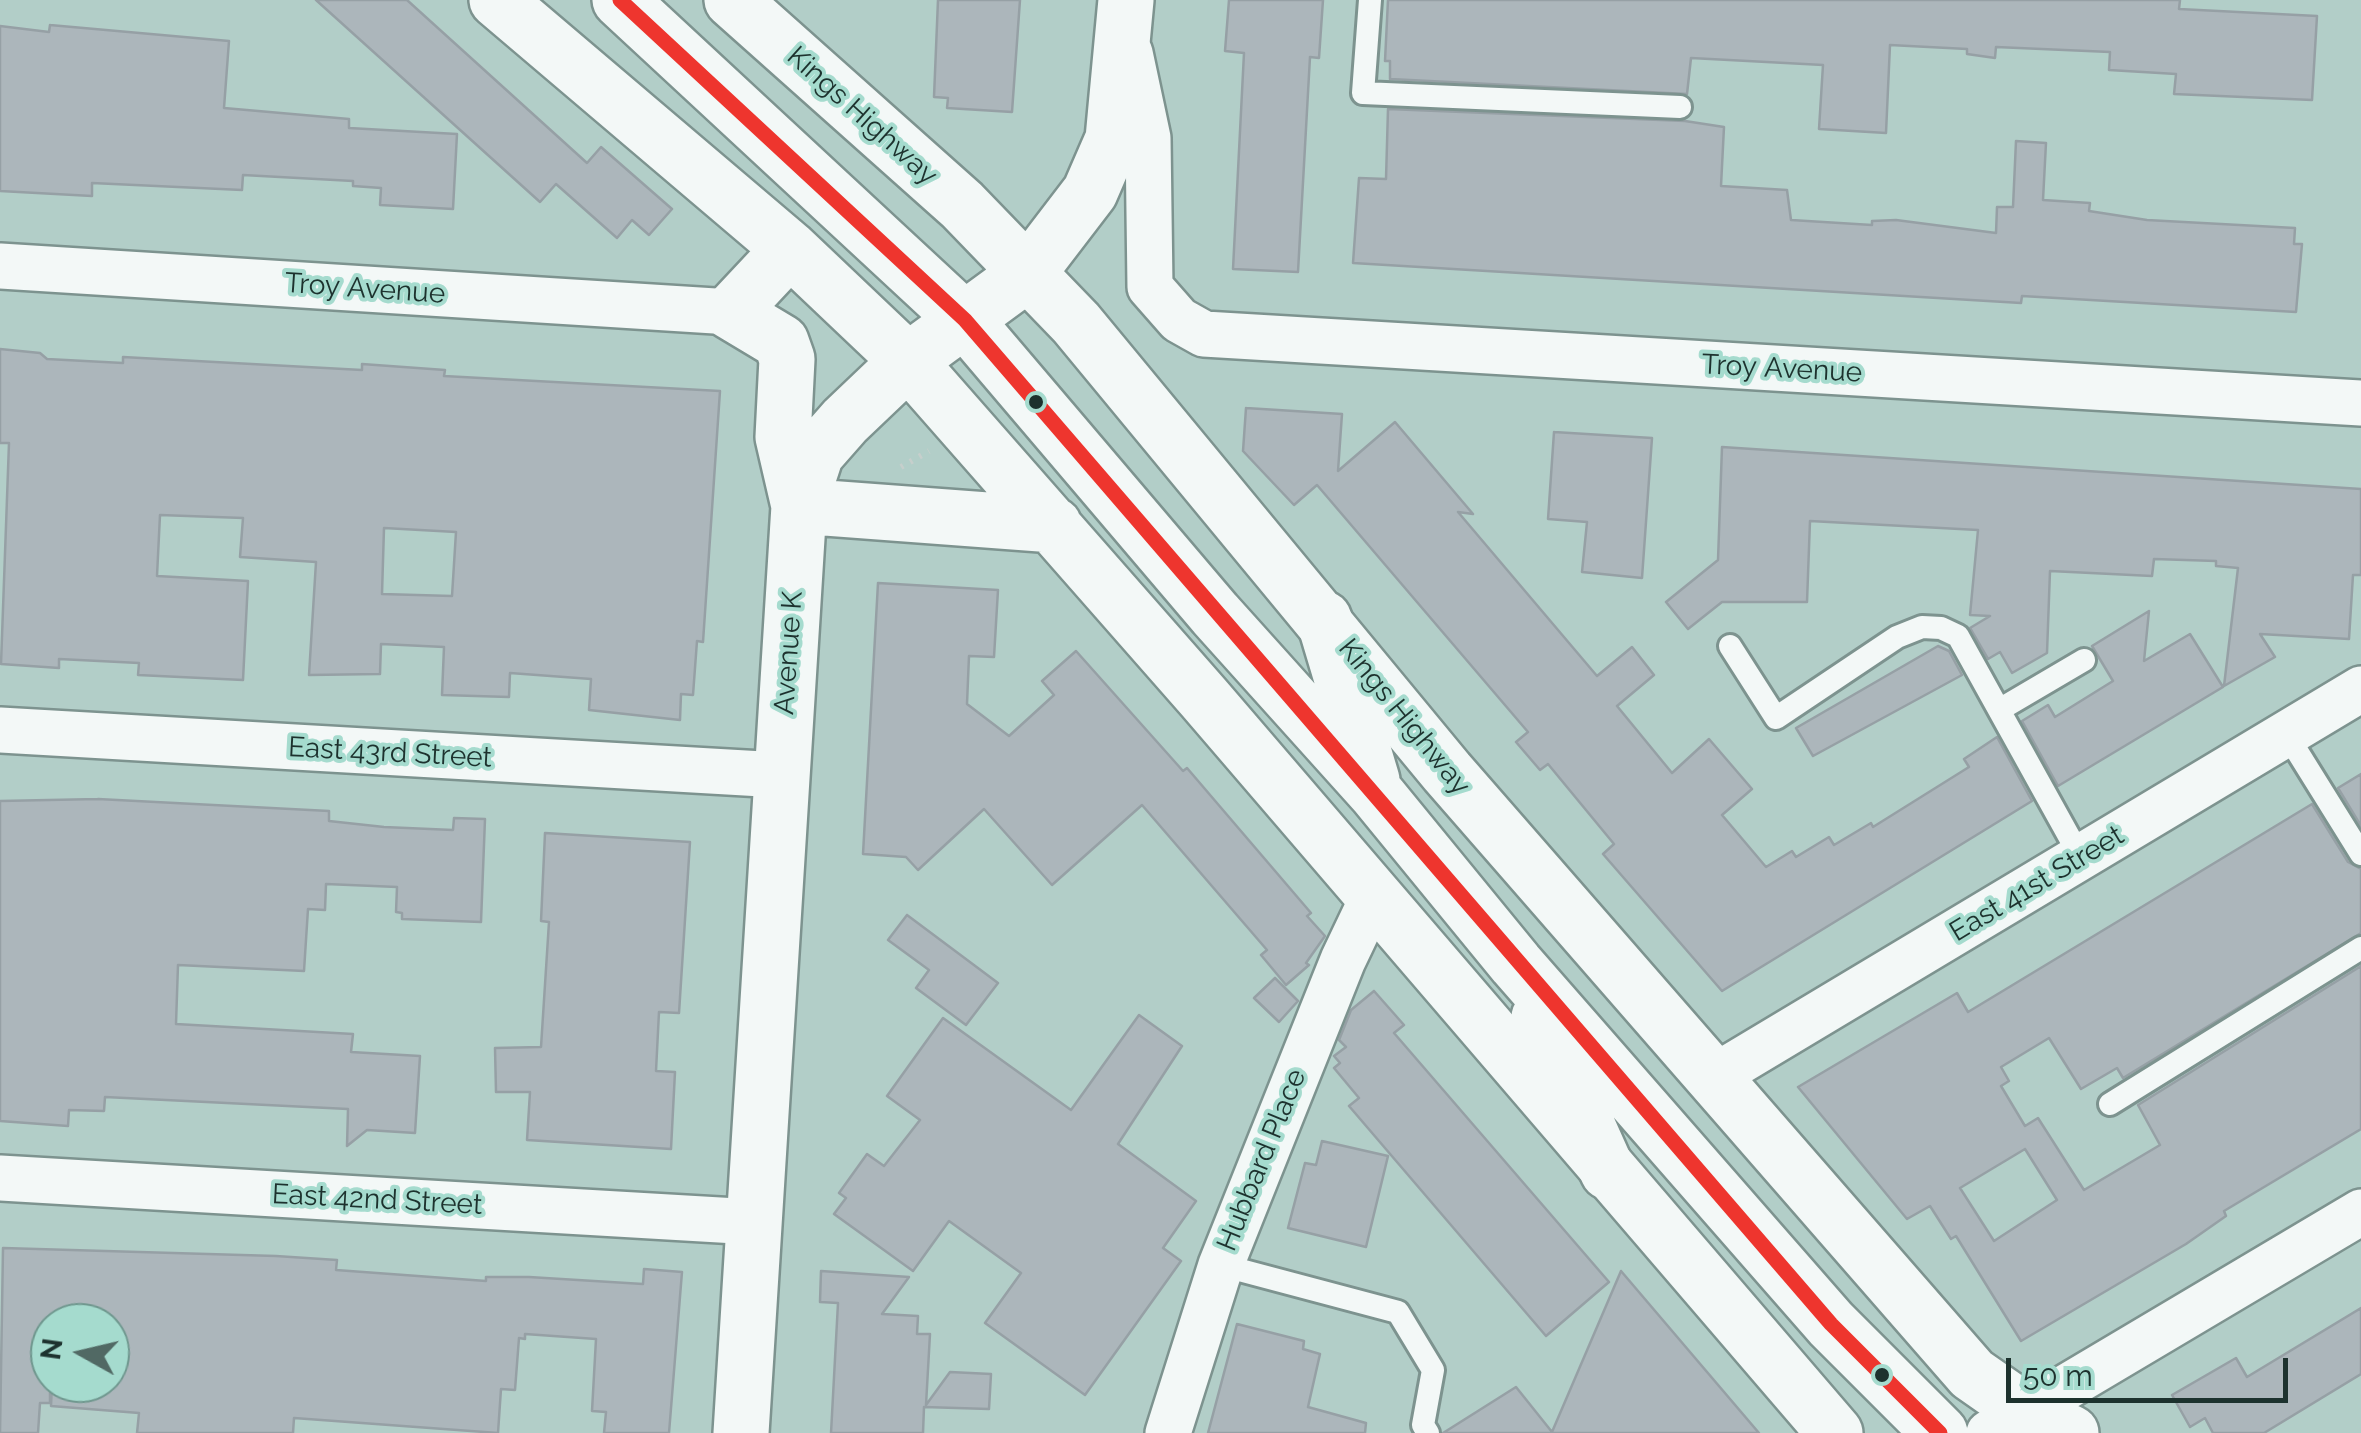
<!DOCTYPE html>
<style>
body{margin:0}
#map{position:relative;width:2361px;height:1433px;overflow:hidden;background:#b2cec8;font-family:Raleway,sans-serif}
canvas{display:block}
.north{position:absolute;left:30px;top:1303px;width:100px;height:100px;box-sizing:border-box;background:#a5dbce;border:2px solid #6f978e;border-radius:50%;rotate:278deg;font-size:28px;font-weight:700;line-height:40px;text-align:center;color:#1d322e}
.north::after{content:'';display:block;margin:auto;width:35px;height:45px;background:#516964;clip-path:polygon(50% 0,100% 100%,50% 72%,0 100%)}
.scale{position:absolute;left:2006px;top:1358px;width:282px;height:45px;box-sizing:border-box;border:5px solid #1d322e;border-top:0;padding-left:12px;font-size:30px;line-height:35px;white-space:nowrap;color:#1d322e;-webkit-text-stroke:8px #a5dbce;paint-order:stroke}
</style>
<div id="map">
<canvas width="2361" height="1433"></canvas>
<div class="north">N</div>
<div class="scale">50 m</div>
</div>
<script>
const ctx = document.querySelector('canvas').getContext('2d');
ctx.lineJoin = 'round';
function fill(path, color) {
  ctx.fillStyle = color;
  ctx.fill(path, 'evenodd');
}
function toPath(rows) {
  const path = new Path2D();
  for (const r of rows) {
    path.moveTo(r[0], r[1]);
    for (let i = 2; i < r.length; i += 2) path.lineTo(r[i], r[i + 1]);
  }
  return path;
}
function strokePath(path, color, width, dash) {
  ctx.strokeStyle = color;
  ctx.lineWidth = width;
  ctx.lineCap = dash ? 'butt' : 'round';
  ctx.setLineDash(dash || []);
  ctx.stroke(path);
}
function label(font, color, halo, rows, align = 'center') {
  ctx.font = font + ' Raleway,sans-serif';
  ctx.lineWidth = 8;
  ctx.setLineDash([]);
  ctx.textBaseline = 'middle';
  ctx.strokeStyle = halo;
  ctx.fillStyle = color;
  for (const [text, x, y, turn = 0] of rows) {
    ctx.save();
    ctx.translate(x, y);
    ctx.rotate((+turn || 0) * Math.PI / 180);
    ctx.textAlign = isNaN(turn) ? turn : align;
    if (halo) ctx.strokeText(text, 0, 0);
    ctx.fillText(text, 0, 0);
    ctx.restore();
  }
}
const building = toPath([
 [316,0,407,0,587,163,601,147,672,209,649,235,632,220,617,238,556,184,540,202,316,0],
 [938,0,1020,0,1012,112,947,108,948,98,934,97,938,0],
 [1229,0,1323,0,1319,58,1310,57,1298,272,1233,269,1244,53,1225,51,1229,0],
 [1388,0,2180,0,2179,9,2317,16,2312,100,2174,94,2176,74,2109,70,2110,52,1996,47,1995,58,1967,54,1967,49,1890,45,1886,133,1819,129,1823,65,1691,58,1687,94,1390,79,1390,61,1385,61,1388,0],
 [50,25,229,41,224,108,349,119,349,128,457,134,453,209,380,205,381,188,353,186,353,181,243,175,242,190,92,183,92,196,0,191,0,26,49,32,50,25],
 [1388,109,1685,121,1724,127,1721,186,1787,190,1791,220,1872,225,1872,221,1896,220,1996,233,1997,207,2013,207,2016,141,2046,143,2043,200,2090,203,2089,211,2147,220,2295,228,2294,244,2302,244,2296,312,2022,296,2021,303,1353,263,1359,178,1386,179,1388,109],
 [0,349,40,353,47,359,123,363,123,357,362,370,362,364,445,370,444,376,720,391,703,642,697,641,693,695,681,694,680,720,589,710,591,679,510,673,509,697,442,695,444,647,381,644,380,674,309,675,316,562,240,557,243,518,160,515,157,576,248,581,243,680,138,675,139,663,59,659,59,668,1,664,9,443,0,443,0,349],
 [384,528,456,532,452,596,382,594,384,528],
 [1246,408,1342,414,1338,471,1395,422,1473,514,1458,512,1597,676,1632,647,1654,675,1617,706,1672,773,1709,739,1752,789,1722,815,1766,867,1792,851,1796,857,1829,837,1834,845,1871,823,1873,827,1969,767,1964,759,1997,737,2032,801,1722,991,1603,854,1614,844,1548,764,1540,770,1516,742,1528,732,1317,485,1294,505,1243,451,1246,408],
 [1554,432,1652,438,1642,578,1582,572,1587,522,1548,519,1554,432],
 [1722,447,2361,489,2361,575,2353,575,2349,639,2260,634,2275,657,2224,686,2238,568,2216,566,2216,561,2154,559,2152,576,2050,571,2047,653,2012,673,2000,652,1988,659,1970,628,1990,616,1970,615,1978,530,1810,521,1807,602,1722,602,1688,629,1666,602,1718,560,1722,447],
 [878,583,998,590,994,657,969,656,967,704,1009,736,1054,695,1042,681,1076,651,1183,771,1187,768,1311,913,1307,916,1325,936,1306,963,1309,965,1286,985,1261,955,1267,950,1142,805,1052,885,984,809,918,870,906,857,863,854,878,583],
 [2149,611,2144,661,2190,634,2223,687,2058,786,2022,721,2048,705,2055,717,2113,681,2092,646,2149,611],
 [1938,646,1949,651,1962,675,1813,756,1796,728,1938,646],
 [2361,774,2361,826,2338,788,2361,774],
 [98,799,329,811,329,821,384,827,453,830,454,818,485,819,481,922,402,919,402,913,396,912,397,887,326,884,325,910,308,909,304,971,178,965,176,1024,353,1034,351,1052,420,1056,415,1133,367,1130,347,1146,348,1109,105,1097,104,1111,69,1110,68,1126,0,1121,0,801,98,799],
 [2312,804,2348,862,2361,869,2361,933,2123,1078,2117,1068,2081,1089,2049,1038,2001,1067,2009,1081,2001,1086,2025,1126,2038,1118,2084,1190,2160,1145,2138,1105,2361,966,2361,1129,2224,1211,2226,1216,2186,1244,2021,1341,1956,1236,1951,1239,1930,1206,1907,1219,1798,1087,1957,993,1968,1012,2312,804],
 [2025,1149,2057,1200,1994,1241,1960,1188,2025,1149],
 [545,833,690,842,679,1013,659,1012,656,1071,675,1072,671,1149,527,1140,530,1092,496,1092,495,1048,541,1047,549,922,541,921,545,833],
 [907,915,998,983,966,1025,916,988,929,970,888,940,907,915],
 [1275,978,1298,1001,1279,1022,1254,998,1275,978],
 [1374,991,1404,1025,1394,1033,1609,1282,1546,1336,1349,1106,1359,1098,1334,1068,1340,1063,1334,1056,1346,1047,1339,1040,1351,1010,1374,991],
 [1139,1015,1182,1046,1118,1144,1196,1201,1163,1248,1181,1261,1085,1395,985,1323,1021,1273,949,1221,913,1271,834,1214,846,1198,839,1193,867,1154,884,1166,920,1120,887,1096,943,1018,1071,1110,1139,1015],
 [1322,1141,1388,1156,1366,1247,1288,1228,1305,1163,1316,1165,1322,1141],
 [3,1248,276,1256,337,1260,336,1270,486,1281,486,1277,529,1277,643,1284,644,1269,682,1272,669,1433,604,1433,606,1412,592,1411,596,1339,525,1334,525,1339,519,1338,515,1390,501,1389,498,1433,294,1418,293,1433,137,1433,139,1413,51,1406,52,1383,110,1383,110,1323,50,1323,50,1403,40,1403,38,1433,0,1433,3,1248],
 [821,1271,909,1277,882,1314,918,1316,917,1334,930,1334,926,1405,950,1372,991,1374,989,1409,924,1407,923,1433,831,1433,838,1303,820,1302,821,1271],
 [1621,1271,1759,1433,1443,1433,1516,1387,1552,1432,1621,1271],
 [2361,1308,2361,1374,2264,1433,2213,1433,2205,1418,2190,1427,2172,1395,2236,1358,2247,1377,2361,1308],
 [1237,1324,1304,1341,1303,1349,1320,1354,1308,1407,1366,1423,1365,1433,1208,1433,1237,1324]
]);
fill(building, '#acb6bb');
strokePath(building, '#96a0a5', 2.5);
const lane = toPath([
 [1370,0,1363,93,1680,107],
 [1730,646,1776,718,1897,637,1922,627,1941,628,1958,636,2081,858],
 [1999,710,2084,660],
 [2287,735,2361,854],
 [2110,1104,2361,948],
 [1221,1265,1398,1312,1433,1370,1423,1425,1428,1433]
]);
const street = toPath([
 [1130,53,1148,138,1150,287,1179,320,1204,334,2361,403],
 [0,266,731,312],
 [0,730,780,775],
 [1712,1078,2361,689],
 [0,1178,754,1222],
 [1168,1433,1221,1265,1343,960,1374,895],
 [1989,1433,2361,1212]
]);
const secondary = toPath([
 [497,0,790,249,908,361,1204,698,1835,1433],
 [732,0,962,205,1076,323,1447,772,1972,1374,2025,1411,2071,1433],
 [790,249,731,312,781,342,787,359,783,437,799,506],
 [799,506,1054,525],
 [741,1433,799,506,816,454,845,421,908,361,1028,273,1090,192,1113,139,1126,0]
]);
const primary = toPath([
 [620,0,965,320,1215,614,1376,793,1516,964,1831,1324,1940,1433],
 [1324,619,1372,780],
 [1539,1017,1608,1172]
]);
strokePath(lane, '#7d938f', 28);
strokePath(street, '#7d938f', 50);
strokePath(secondary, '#7d938f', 60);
strokePath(primary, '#7d938f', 60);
strokePath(toPath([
 [901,467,929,451]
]), '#c6cfcc', 6, [2.5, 8]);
strokePath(lane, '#f3f8f7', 22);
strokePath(street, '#f3f8f7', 45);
strokePath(secondary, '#f3f8f7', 55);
strokePath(primary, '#f3f8f7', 55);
strokePath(toPath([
 [620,0,965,320,1831,1324,1940,1433]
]), '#ee352e', 15);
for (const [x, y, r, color] of [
 [1036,402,9,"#1d322e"],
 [1882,1375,9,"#1d322e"]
]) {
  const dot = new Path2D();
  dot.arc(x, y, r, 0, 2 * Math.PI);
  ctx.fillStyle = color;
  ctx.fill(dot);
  strokePath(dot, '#a5dbce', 4);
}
label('28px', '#1d322e', '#a5dbce', [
 ["Kings Highway",862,116,42],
 ["Troy Avenue",365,289,4],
 ["Troy Avenue",1782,369,3],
 ["Avenue K",789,653,-86],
 ["Kings Highway",1404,717,51],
 ["East 43rd Street",390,753,3],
 ["East 41st Street",2037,884,-31],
 ["Hubbard Place",1262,1160,-68],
 ["East 42nd Street",377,1200,3]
]);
</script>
